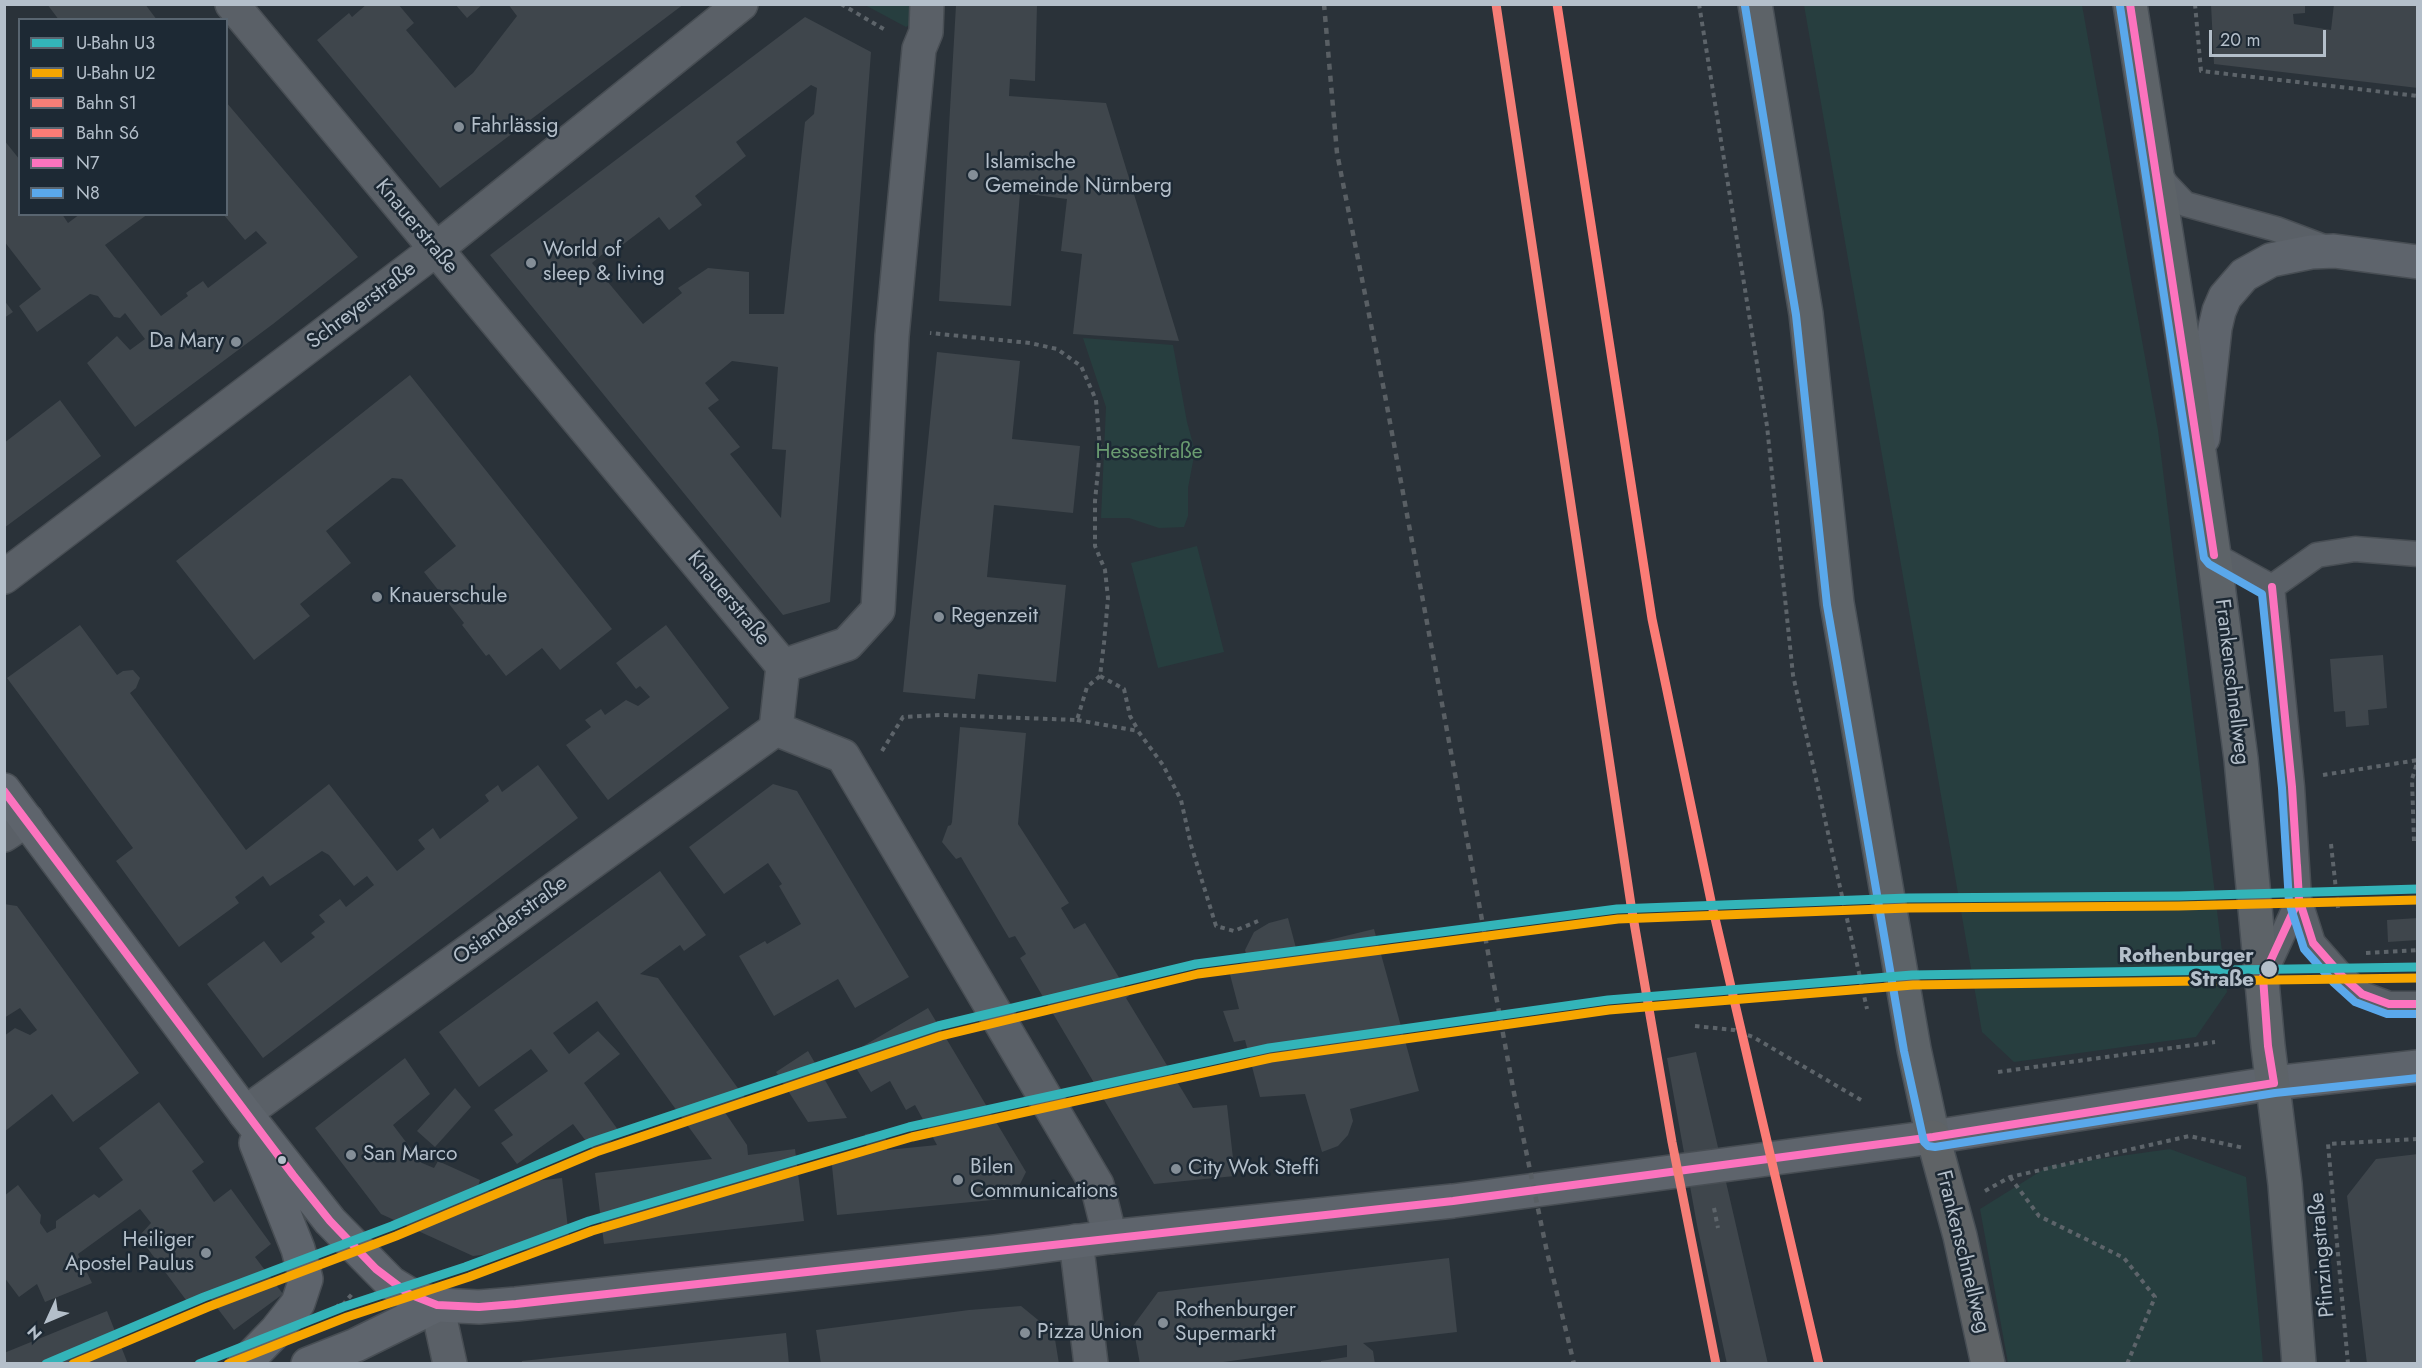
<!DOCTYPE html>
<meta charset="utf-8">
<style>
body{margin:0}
#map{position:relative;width:2422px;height:1368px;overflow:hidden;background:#2a3239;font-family:Jost,sans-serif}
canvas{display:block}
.frame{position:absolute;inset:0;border:6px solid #b4bfca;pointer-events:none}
.legend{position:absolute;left:18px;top:18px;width:210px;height:198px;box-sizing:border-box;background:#1d2934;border:2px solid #596570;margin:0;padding:8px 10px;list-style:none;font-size:18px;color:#b4bfca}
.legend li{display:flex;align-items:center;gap:12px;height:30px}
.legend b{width:30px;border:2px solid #596570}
.north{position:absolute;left:18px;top:1290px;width:60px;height:60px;-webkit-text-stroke:4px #1d2934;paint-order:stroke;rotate:226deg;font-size:16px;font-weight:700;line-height:24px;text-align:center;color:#b4bfca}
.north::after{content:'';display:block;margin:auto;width:21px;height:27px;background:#b4bfca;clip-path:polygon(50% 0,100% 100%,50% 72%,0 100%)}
.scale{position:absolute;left:2209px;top:30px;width:117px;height:27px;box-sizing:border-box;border:3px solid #b4bfca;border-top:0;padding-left:8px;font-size:18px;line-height:21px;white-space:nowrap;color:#b4bfca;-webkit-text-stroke:4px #1d2934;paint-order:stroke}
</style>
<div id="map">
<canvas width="2422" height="1368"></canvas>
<div class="frame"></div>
<ul class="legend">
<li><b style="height:8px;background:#33b4b9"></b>U-Bahn U3</li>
<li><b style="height:8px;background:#f7a600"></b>U-Bahn U2</li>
<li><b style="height:8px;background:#f57e77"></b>Bahn S1</li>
<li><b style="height:8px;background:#fb7c76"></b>Bahn S6</li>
<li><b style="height:8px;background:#fc73be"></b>N7</li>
<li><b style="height:8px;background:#5aa8eb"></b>N8</li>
</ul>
<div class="north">N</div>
<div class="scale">20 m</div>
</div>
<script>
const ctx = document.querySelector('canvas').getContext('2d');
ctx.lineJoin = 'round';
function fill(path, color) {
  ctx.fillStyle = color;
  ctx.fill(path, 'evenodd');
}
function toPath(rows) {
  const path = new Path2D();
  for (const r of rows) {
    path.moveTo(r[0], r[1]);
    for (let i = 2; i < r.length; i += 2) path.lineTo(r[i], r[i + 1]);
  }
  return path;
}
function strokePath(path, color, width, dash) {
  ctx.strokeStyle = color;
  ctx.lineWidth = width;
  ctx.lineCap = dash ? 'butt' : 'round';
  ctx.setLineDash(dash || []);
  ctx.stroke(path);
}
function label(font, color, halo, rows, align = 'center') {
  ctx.font = font + ' Jost,sans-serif';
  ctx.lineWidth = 5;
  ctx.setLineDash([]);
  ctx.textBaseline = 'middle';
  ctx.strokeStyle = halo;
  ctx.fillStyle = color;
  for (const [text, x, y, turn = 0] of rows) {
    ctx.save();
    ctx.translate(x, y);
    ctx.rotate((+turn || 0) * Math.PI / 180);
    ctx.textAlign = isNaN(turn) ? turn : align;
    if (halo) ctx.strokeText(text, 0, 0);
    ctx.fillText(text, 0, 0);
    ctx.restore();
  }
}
fill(toPath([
 [865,5,915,5,915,22,906,27],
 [1804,5,2082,5,2158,430,2227,992,2196,1037,2014,1062,1982,1032],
 [1083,338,1173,345,1187,422,1195,451,1188,488,1188,516,1184,527,1159,528,1129,518,1101,518,1106,407],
 [1197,546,1224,652,1158,668,1131,563],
 [2170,1149,2246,1177,2263,1363,2008,1363,1980,1209,2049,1166]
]), '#273e3f');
fill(toPath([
 [47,4,145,4,157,20,59,20],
 [367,4,398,4,414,23,406,30,455,88,473,73,517,16,508,4,684,4,440,188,317,40,349,13,352,17],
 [455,4,483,4,467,18],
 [2211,4,2305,4,2305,13,2293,14,2294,24,2331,30,2334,4,2418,4,2418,88,2214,64],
 [956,5,1037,5,1035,81,1010,79,1009,96,1106,103,1179,341,1073,334,1082,254,1061,251,1067,199,1020,193,1011,306,939,301],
 [805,17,871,52,830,602,783,615,490,255],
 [811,85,817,88,814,114,805,122,784,314,749,314,749,272,708,268,678,288,682,293,643,324,592,263,618,241,621,246,659,217,669,230,702,205,695,196,746,156,736,142],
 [732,361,778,367,772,449,786,450,781,518,730,454,740,447,708,408,719,400,705,383],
 [226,102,358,257,273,324,135,427,87,363,117,336,130,350,145,339,125,313,120,318,114,317,98,296,90,294,37,332,19,306,41,289,4,241,4,140,20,160,20,214,62,214,68,223,80,214,148,214,105,245,161,316,188,296,186,293,203,281,208,288,267,243,256,231,245,240,223,214,226,214],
 [4,300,13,312,4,318],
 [937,352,1020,361,1012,439,1080,446,1073,513,994,505,987,577,1066,585,1056,682,978,674,975,699,903,692],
 [410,375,612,629,560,670,542,648,506,676,489,654,486,656,462,625,464,623,424,572,456,546,402,479,392,478,326,531,351,563,300,604,310,616,254,660,176,561],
 [60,400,101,456,4,528,4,443],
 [80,625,117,675,123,671,133,670,140,678,136,688,130,693,246,850,329,784,397,871,425,849,418,840,433,828,440,839,489,801,485,795,498,785,502,792,538,765,578,818,263,1058,207,984,264,941,281,963,315,937,311,933,325,922,319,915,340,899,346,907,374,885,367,876,354,886,329,855,322,851,270,886,263,876,235,897,239,903,179,947,116,861,133,848,7,678],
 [666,625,729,708,608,800,566,745,591,727,585,720,601,709,605,715,626,700,638,706,650,697,640,686,636,689,616,663],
 [2383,655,2387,708,2368,710,2369,725,2346,727,2345,711,2334,712,2330,659],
 [960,727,1026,733,1018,824,1069,903,1061,908,1074,929,1085,923,1130,995,1126,998,1193,1108,1227,1105,1235,1176,1154,1184,1020,958,1026,954,1015,936,1009,938,961,857,956,859,942,842,948,826,951,825,952,822],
 [773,784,797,791,909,977,855,1008,838,979,774,1016,739,956,765,941,767,944,801,924,779,886,782,884,768,863,724,894,689,847],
 [660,871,706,935,684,951,680,945,640,974,658,978,745,1098,724,1111,747,1145,748,1155,795,1149,804,1221,604,1244,595,1173,712,1159,597,1001,553,1033,569,1054,598,1031,620,1054,584,1083,621,1134,595,1153,573,1124,517,1164,501,1143,513,1135,494,1110,548,1071,531,1049,479,1087,439,1032],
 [4,904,17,906,139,1073,73,1122,52,1094,4,1132,4,1036,15,1028,30,1035,37,1030,20,1008,4,1018],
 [1288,918,1296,948,1374,929,1419,1091,1350,1109,1353,1121,1348,1135,1338,1146,1322,1152,1305,1094,1260,1097,1245,1040,1234,1042,1223,1011,1239,1009,1228,967,1248,962,1245,950,1254,932,1269,923],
 [2418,918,2418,940,2388,942,2387,920],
 [928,1008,1026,1172,1013,1198,837,1215,831,1156,867,1152,865,1134,885,1132,887,1150,937,1145,915,1105,906,1110,890,1081,871,1092,848,1055],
 [808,1051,847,1118,808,1122,776,1072],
 [1696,1052,1768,1364,1727,1364,1697,1225,1667,1058],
 [405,1058,430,1094,393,1125,422,1163,434,1168,438,1161,480,1180,478,1186,489,1191,509,1190,508,1184,562,1178,570,1245,473,1256,381,1214,315,1128],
 [455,1088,471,1107,435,1147,417,1131],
 [159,1102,204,1162,192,1171,214,1202,231,1189,271,1244,255,1257,283,1294,234,1330,205,1292,189,1304,145,1245,141,1234,151,1223,140,1209,78,1254,92,1283,45,1302,37,1284,19,1297,4,1277,4,1196,18,1185,41,1215,40,1223,47,1233,56,1228,56,1221,94,1194,99,1198,123,1180,99,1148],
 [2418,1154,2418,1223,2416,1223,2418,1239,2418,1364,2367,1364,2347,1196,2376,1159],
 [1449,1258,1457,1332,1363,1343,1373,1351,1375,1364,1321,1364,1321,1361,1347,1357,1347,1345,1209,1364,1140,1364,1133,1326,1158,1292],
 [1021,1306,1054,1333,1059,1364,821,1364,816,1330,969,1310],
 [107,1311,128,1364,4,1364,4,1353],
 [786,1333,789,1364,521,1364,522,1361]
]), '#3f464c');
const lane = toPath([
 [2158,172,2166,184,2185,204,2276,229,2329,249],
 [2214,555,2272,587],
 [2272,587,2292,787,2299,899,2313,943,2342,976,2362,994,2389,1004,2418,1004],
 [2272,587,2317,555,2355,549,2418,554],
 [2263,977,2299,899]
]);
const street = toPath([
 [232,4,783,666,776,729],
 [4,577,435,250,741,4],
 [783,666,847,644,878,610,892,336,919,49,926,32,927,4],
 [776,729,843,756,1097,1185,1110,1237],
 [4,835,27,820],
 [245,1113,776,729],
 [1076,1241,1091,1364],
 [437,1305,450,1364]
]);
const secondary = toPath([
 [2203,438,2215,328,2219,311,2225,297,2244,275,2271,260,2311,252,2334,251,2418,262],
 [4,790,245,1113,330,1221,391,1283,409,1294,437,1305,479,1307,516,1304,995,1252,1110,1237,1453,1201,1933,1137,2274,1083,2418,1067],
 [244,1364,276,1331,298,1303,306,1279,298,1249,256,1143],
 [308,1364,356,1345,437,1305]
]);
const primary = toPath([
 [1755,4,1806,314,1837,603,1914,1049,1933,1137],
 [2130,4,2183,341,2214,555,2241,759,2268,1046,2285,1184,2299,1364]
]);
const highway = toPath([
 [1933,1137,1960,1236,1988,1364]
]);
strokePath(lane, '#484e54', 27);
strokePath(street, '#484e54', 36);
strokePath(secondary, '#484e54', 36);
strokePath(primary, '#484f56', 36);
strokePath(highway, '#474e55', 36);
strokePath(toPath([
 [841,4,887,31],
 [1699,4,1767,426,1793,675,1867,1009],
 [2195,4,2201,71,2418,96],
 [1100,676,1124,689,1130,716,1138,730],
 [1077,720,1138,731,1163,765,1181,800,1191,845,1216,926,1234,931,1258,921],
 [882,751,903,717,941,715,1077,720,1087,687,1100,676,1104,643,1108,598,1105,570,1095,546,1095,501,1100,450,1096,400,1081,366,1057,349,1030,343,930,333],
 [2323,775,2418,760],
 [2414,841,2412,779,2418,760],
 [2331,844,2338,908],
 [2417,931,2418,931],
 [2366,953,2418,950],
 [1695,1026,1734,1030,1753,1037,1861,1100],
 [1998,1072,2215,1042],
 [2010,1177,2039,1216,2124,1258,2155,1297,2127,1364],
 [1985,1191,2010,1177,2189,1136,2244,1148],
 [1714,1208,1718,1228],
 [336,1305,340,1308,352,1294],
 [2348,1364,2328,1144,2418,1139]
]), '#5d646a', 4, [4.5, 4.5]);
strokePath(lane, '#5a6067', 24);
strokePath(street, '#5a6067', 33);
strokePath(secondary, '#5e646c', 33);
strokePath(primary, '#5d6368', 33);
strokePath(highway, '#5f6366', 33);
strokePath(toPath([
 [1324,4,1337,153,1384,390,1514,1093,1547,1252,1574,1364]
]), '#595f64', 4.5, [6, 6]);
strokePath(toPath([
 [2130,4,2214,555],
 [4,791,293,1175,330,1221,376,1269,409,1294,437,1305,479,1307,516,1304,1453,1201,1933,1137,2274,1083,2268,1046,2263,977,2299,899,2292,787,2272,587],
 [2297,865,2299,899,2313,943,2342,976,2362,994,2389,1004,2418,1004]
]), '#fc73be', 8);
strokePath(toPath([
 [1745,6,1796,315,1827,605,1904,1051,1924,1142,1928,1146,1935,1147,2275,1093,2418,1078],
 [2120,6,2204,558,2209,564,2262,594,2282,788,2289,902,2304,949,2334,983,2355,1002,2387,1014,2418,1014]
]), '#5aa8eb', 8);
strokePath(toPath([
 [1496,4,1631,905,1672,1142,1716,1364]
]), '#f57e77', 9);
strokePath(toPath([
 [1557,4,1652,619,1711,901,1819,1364]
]), '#fb7c76', 9);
strokePath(toPath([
 [46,1364,204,1297,392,1226,592,1142,938,1026,1196,964,1617,909,1908,898,2179,896,2418,889],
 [199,1364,343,1307,465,1267,589,1221,909,1127,1269,1048,1608,1000,1912,975,2418,967]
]), '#33b4b9', 9);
strokePath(toPath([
 [73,1364,208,1307,396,1236,596,1152,941,1036,1198,974,1618,919,1908,908,2179,906,2418,900],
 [228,1364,347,1317,469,1277,592,1231,912,1137,1271,1058,1609,1010,1913,985,2418,978]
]), '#f7a600', 9);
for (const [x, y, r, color] of [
 [459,127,6,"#848e97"],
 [973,175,6,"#848e97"],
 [531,263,6,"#848e97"],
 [236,342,6,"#848e97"],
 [377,597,6,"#848e97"],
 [939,617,6,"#848e97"],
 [2269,969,9,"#b4bfca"],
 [351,1155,6,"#848e97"],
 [282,1160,5,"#b4bfca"],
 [1176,1169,6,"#848e97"],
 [958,1180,6,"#848e97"],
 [206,1253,6,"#848e97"],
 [1163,1323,6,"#848e97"],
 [1025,1333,6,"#848e97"]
]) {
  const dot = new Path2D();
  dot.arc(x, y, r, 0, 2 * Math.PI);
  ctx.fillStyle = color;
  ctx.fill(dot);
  strokePath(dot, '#1d2934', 2);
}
label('21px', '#b4bfca', '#1d2934', [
 ["Fahrlässig",471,127],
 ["Islamische",985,163],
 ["Gemeinde Nürnberg",985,187],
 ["World of",543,251],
 ["sleep & living",543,275],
 ["Da Mary",224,342,"right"],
 ["Knauerschule",389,597],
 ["Regenzeit",951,617],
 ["San Marco",363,1155],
 ["Bilen",970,1168],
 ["Communications",970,1192],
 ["City Wok Steffi",1188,1169],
 ["Heiliger",194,1241,"right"],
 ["Apostel Paulus",194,1265,"right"],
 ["Rothenburger",1175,1311],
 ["Supermarkt",1175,1335],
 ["Pizza Union",1037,1333]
], 'left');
label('21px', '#b4bfca', '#1d2934', [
 ["Knauerstraße",416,227,50],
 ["Schreyerstraße",362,306,-37],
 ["Knauerstraße",728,599,50],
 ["Frankenschnellweg",2231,682,83],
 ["Osianderstraße",511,921,-36],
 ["Frankenschnellweg",1962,1252,76],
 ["Pfinzingstraße",2323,1255,-95]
]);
label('21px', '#6a9b70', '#1d2934', [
 ["Hessestraße",1149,453]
]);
label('bold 21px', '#b4bfca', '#1d2934', [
 ["Rothenburger",2254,957],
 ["Straße",2254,981]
], 'right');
</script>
